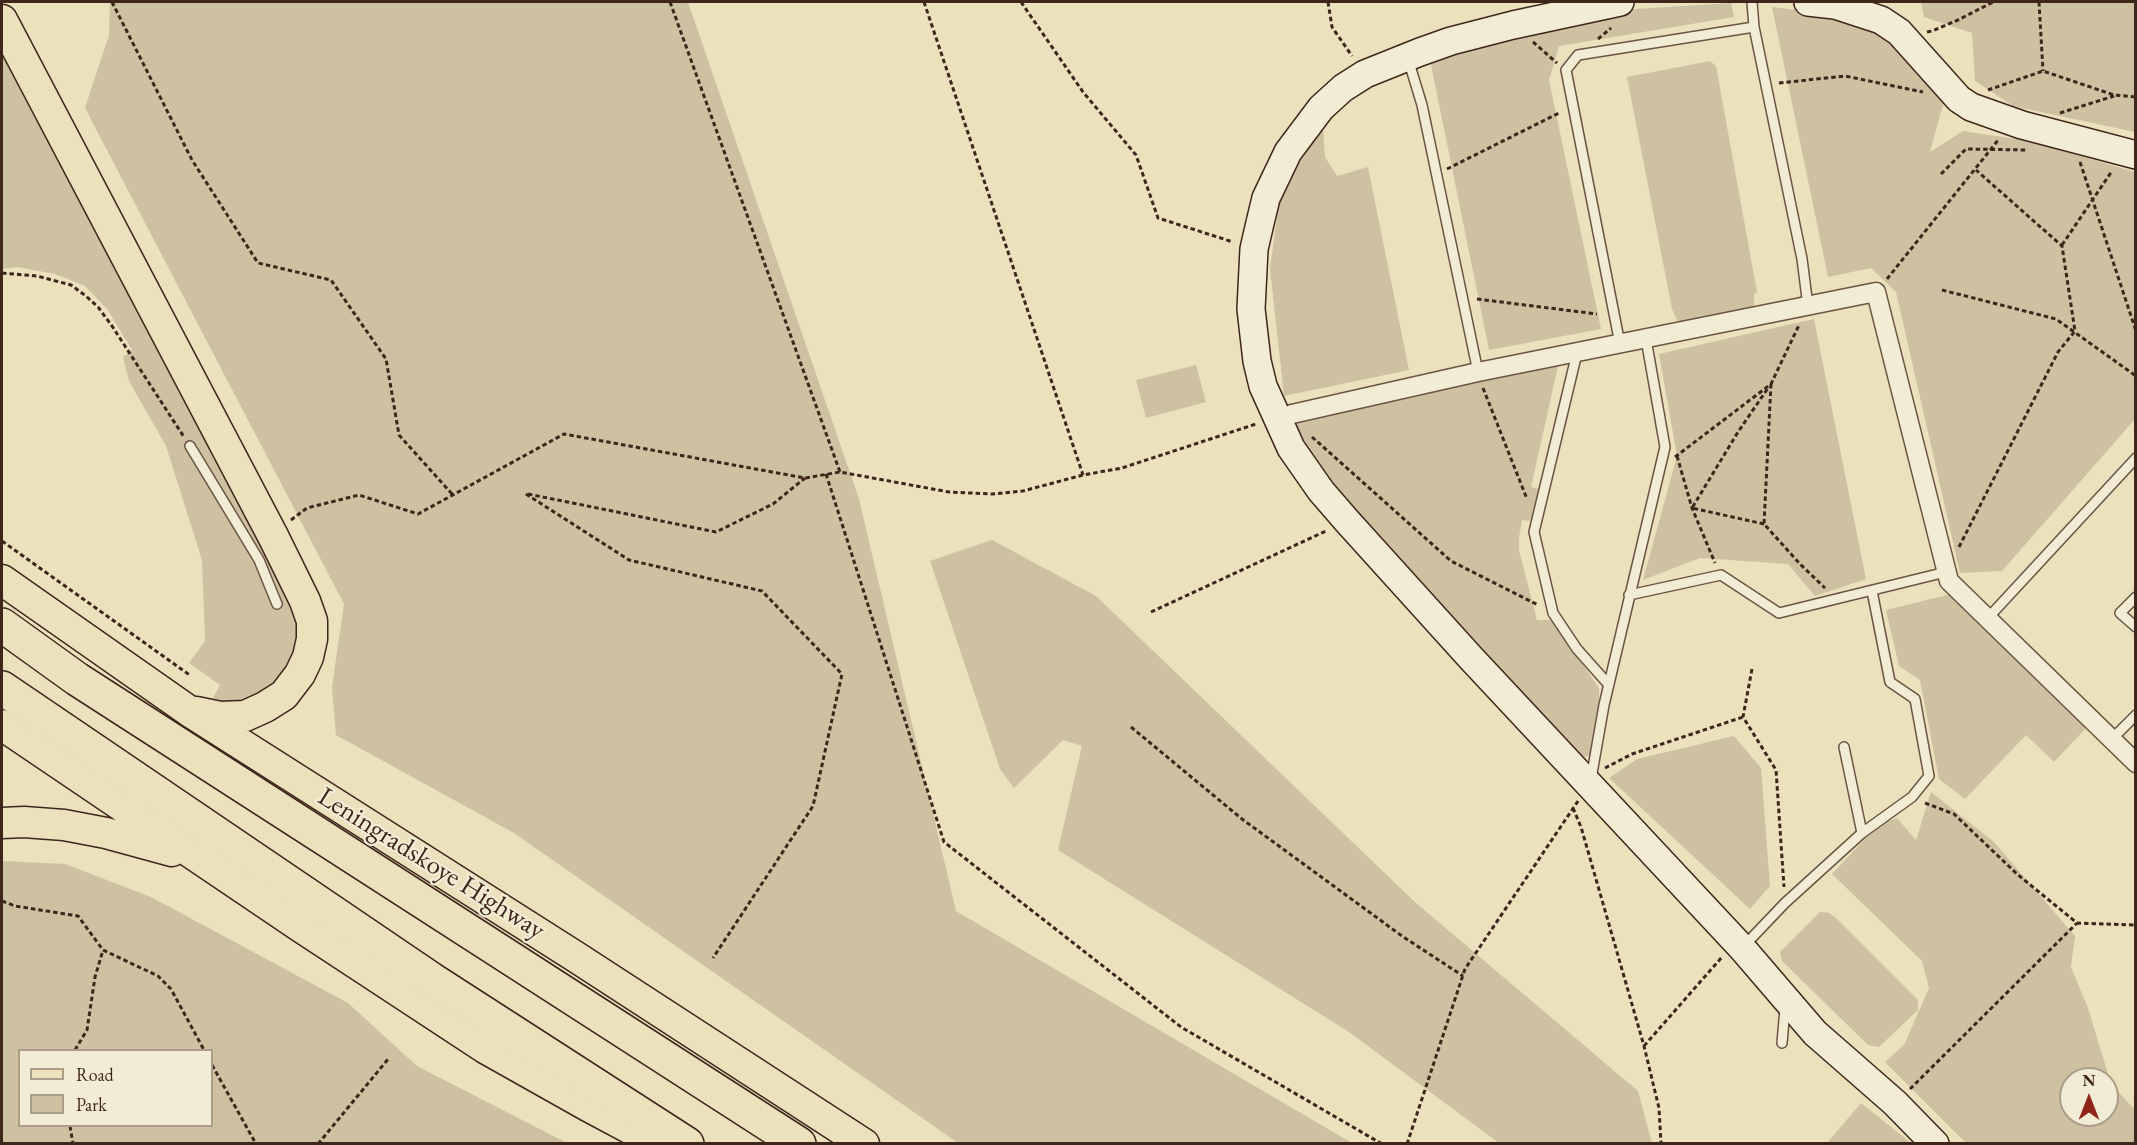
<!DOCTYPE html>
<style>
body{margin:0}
#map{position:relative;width:2137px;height:1145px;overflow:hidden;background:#ebe1bd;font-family:"EB Garamond",serif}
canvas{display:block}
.frame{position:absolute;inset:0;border:3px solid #3f261b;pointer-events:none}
.legend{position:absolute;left:18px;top:1049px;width:195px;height:78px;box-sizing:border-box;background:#f2ecd4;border:2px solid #aa9d8a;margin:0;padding:8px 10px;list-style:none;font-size:18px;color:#3f261b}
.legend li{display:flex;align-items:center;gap:12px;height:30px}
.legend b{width:30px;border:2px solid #aa9d8a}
.north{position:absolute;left:2059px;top:1067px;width:60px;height:60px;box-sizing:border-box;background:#f2ecd4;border:2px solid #aa9d8a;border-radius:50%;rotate:0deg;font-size:16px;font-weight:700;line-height:24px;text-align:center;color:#3f261b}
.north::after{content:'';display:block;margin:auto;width:21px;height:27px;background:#8f2418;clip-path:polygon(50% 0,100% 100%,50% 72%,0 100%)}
</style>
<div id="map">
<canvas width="2137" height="1145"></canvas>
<div class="frame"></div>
<ul class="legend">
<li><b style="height:8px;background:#ebe1bd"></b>Road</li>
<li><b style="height:16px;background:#cec1a1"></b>Park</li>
</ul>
<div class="north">N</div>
</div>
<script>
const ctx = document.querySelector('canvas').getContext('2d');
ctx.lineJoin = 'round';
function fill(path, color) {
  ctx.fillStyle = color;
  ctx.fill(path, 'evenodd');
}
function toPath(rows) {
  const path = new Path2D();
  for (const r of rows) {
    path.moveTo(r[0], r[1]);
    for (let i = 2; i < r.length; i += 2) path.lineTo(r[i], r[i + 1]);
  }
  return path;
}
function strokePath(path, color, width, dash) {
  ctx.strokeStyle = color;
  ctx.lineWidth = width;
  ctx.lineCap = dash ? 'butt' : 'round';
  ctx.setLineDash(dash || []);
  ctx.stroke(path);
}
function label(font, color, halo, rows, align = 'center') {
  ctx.font = font + ' "EB Garamond",serif';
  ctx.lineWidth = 4.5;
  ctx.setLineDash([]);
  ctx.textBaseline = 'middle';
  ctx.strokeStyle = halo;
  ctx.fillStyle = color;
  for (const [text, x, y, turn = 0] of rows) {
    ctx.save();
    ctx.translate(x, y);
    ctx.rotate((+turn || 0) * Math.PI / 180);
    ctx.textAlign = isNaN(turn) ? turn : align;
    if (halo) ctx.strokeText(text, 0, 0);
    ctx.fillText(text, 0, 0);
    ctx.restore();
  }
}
fill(toPath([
 [110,2,688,2,859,499,956,911,1352,1143,958,1143,514,833,336,735,332,687,344,604,85,108,109,35],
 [1921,2,2135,2,2135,132,2013,106,1975,81,1972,33,1924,17],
 [1731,3,1734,17,1559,46,1549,80,1601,329,1489,350,1430,60,1618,10],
 [1772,7,1832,14,1878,29,1945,97,1930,152,1963,131,2029,141,2135,172,2135,419,2002,571,1960,573,1896,292,1871,268,1828,277],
 [2,42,179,389,296,604,299,643,291,668,254,703,226,706,213,698,220,685,189,663,205,641,202,560,166,446,129,381,123,357,132,350,107,309,85,286,55,274,17,267,2,269],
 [1710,61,1716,66,1757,292,1754,294,1754,307,1679,324,1672,309,1627,77],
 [1323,128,1325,157,1337,176,1368,167,1409,370,1284,396,1270,269,1279,201,1303,155],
 [1814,319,1866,579,1815,596,1788,564,1700,558,1643,580,1677,456,1659,354],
 [1196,365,1206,402,1146,418,1136,380],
 [1558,366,1531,487,1539,489,1532,521,1522,520,1519,538,1519,550,1537,620,1552,620,1599,688,1599,703,1591,752,1590,755,1583,758,1579,756,1312,463,1294,422,1319,410],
 [992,540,1096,596,1416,903,1638,1091,1652,1143,1499,1143,1349,1032,1058,850,1082,746,1063,740,1014,788,1000,769,930,561],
 [1951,594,2088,726,2054,762,2026,735,1965,799,1939,779,1920,680,1899,666,1886,610],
 [1734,736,1761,768,1770,886,1750,909,1609,778,1637,759],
 [1931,792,1994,842,2075,936,2071,967,2088,1008,2111,1084,2135,1110,2135,1143,1966,1143,1885,1062,1904,1045,1929,988,1922,961,1832,874,1878,825,1897,818,1916,840],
 [2071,1079,2107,1079,2107,1115,2071,1115],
 [2,861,65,864,151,897,348,1003,417,1066,567,1143,2,1143],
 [212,1050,212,1126,20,1126,20,1050],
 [1820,912,1829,913,1837,919,1918,1000,1918,1010,1879,1047,1868,1045,1782,961,1780,952],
 [1861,1103,1911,1143,1827,1143]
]), '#cec1a1');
const lane = toPath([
 [1754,27,1802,259,1808,306],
 [1408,59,1422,105,1478,372],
 [1620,344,1566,70,1578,55,1754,27,1752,2],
 [1577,353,1534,532,1553,613,1577,649,1609,685],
 [190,446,259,560,277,604],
 [1629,595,1721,575,1779,613,1946,572],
 [2136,597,2120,613,2136,627],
 [1987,619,2136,458],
 [2111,740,2136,715],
 [1591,779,1604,705,1665,447,1646,339],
 [1862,833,1912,797,1929,776,1915,699,1890,682,1872,591],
 [1743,947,1785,903,1862,833,1844,747],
 [1782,1043,1785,1008]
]);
const street = toPath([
 [1278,421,1292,414,1478,372,1876,292,1949,581,2136,763]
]);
const secondary = toPath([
 [1620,2,1513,25,1451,41,1420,52,1365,74,1343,88,1321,108,1288,152,1266,198,1260,223,1254,249,1251,309,1257,361,1263,386,1291,448,1321,491,1347,521,1470,657,1742,948,1815,1033,1895,1103,1935,1144],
 [1808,2,1835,5,1881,20,1899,32,1959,99,1971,107,2022,125,2136,155]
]);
const primary = toPath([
 [2,20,274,538,305,601,312,621,312,639,308,657,300,674,284,695,265,707,245,716,220,717,196,712],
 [2,580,189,711,576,957,864,1144],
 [2,725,301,927,485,1048,588,1106,659,1144],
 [2,823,24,822,64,825,106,833,172,851]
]);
const highway = toPath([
 [2,625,77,679,799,1144],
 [2,688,431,979,687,1144]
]);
strokePath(lane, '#6a5544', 12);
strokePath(street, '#6a5544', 21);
strokePath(secondary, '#3f261b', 30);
strokePath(primary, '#3f261b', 33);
strokePath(highway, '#3f261b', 36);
strokePath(toPath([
 [112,2,192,160,258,263,331,280,386,359,399,435,452,494],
 [670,2,840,472],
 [924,2,1083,475],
 [1021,2,1083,92,1136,155,1158,218,1233,242],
 [1328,2,1332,27,1352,56],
 [2039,2,2043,71],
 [1927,32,1932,31,1958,20,1993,2],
 [1598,39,1611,28],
 [1533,42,1557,63],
 [1779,83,1845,76,1923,92],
 [1988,90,2043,71,2114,95,2136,97],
 [2060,113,2114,96],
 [2080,162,2136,331],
 [1447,169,1561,112],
 [1941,174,1966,149,2027,150],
 [2062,245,2112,171],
 [2,273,37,276,71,285,86,296,98,307,112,326,184,437],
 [1887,279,1999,139],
 [1942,290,2056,319,2136,376],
 [1477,299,1597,314],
 [1771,384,1764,524,1800,564,1825,588],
 [1483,388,1527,499],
 [1312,437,1451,561,1538,605],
 [1677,456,1692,508,1715,563],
 [1675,457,1771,384,1799,325],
 [826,474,944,842,1181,1027,1382,1144],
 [526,494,629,560,762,591,842,674,813,806,713,958],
 [528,494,716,532,773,504,805,478],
 [291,520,307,508,359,495,418,514,564,434,805,478,840,472,949,492,992,494,1023,491,1083,475,1122,468,1256,424],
 [1764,524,1692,508,1738,432,1768,388],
 [2,541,191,676],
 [1959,547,2058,352,2075,331,2062,246,1976,170],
 [1151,612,1326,531],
 [1752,669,1743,717,1776,770,1784,887],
 [1131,727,1242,819,1402,936,1463,976],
 [1605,768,1632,754,1743,717],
 [1925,803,1954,814,2017,874,2077,923,2136,925],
 [1573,808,1581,827,1644,1046,1659,1108,1661,1144],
 [2,901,15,906,78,916,103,950,158,976,171,989,204,1050],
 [1644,1046,1722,957],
 [75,1050,87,1030,95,977,103,950],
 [212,1065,256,1144],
 [1910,1089,2077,923],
 [70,1126,73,1144],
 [318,1144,389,1058],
 [1407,1144,1465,969,1578,801]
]), '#3f261b', 3, [4.5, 3]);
strokePath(lane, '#f2ecd4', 9);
strokePath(street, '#f2ecd4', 18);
strokePath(secondary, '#f2ecd4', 27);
strokePath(primary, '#ebe1bd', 30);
strokePath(highway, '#ebe1bd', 33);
label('27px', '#3f261b', '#f2ecd4', [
 ["Leningradskoye Highway",431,864,32]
]);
</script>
